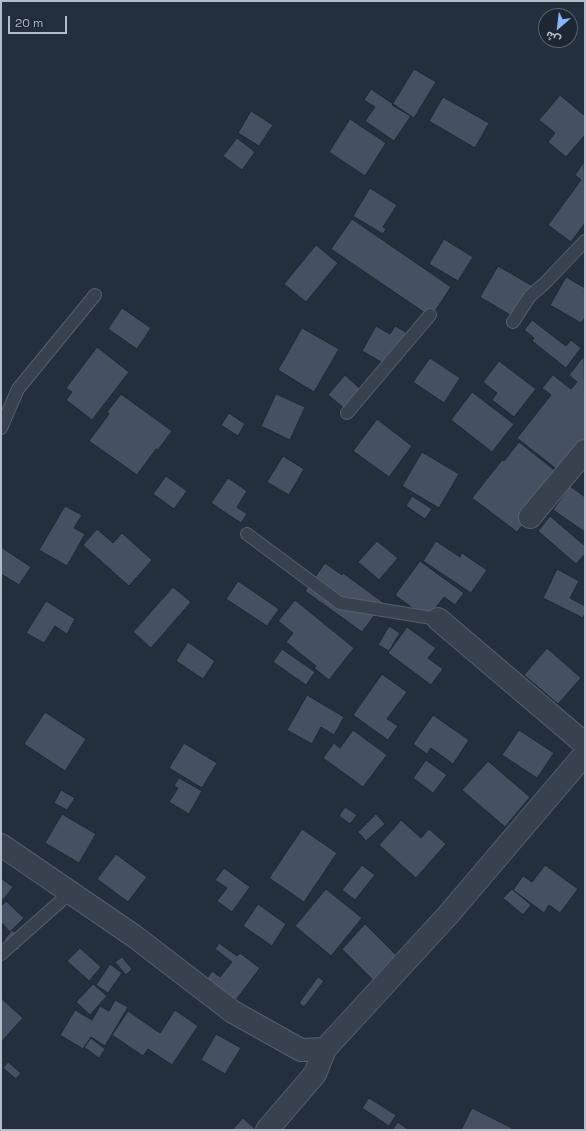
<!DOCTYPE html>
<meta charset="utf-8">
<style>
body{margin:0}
#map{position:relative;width:586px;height:1131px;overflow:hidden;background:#242f3e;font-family:"Space Grotesk","Noto Sans Arabic",sans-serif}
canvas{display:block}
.frame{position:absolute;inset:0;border:2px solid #b4bcc9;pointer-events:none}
.north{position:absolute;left:538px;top:8px;width:40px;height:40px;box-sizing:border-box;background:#1d2633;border:1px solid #59626f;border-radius:50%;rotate:208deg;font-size:11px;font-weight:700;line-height:16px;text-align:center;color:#b4bcc9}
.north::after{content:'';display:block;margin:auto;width:14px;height:18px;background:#8ab4f8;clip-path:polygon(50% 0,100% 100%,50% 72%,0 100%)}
.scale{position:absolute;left:8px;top:16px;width:59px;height:18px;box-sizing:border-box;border:2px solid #b4bcc9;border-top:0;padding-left:5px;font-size:12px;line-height:14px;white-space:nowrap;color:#b4bcc9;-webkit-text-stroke:3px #1d2633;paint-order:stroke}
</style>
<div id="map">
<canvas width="586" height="1131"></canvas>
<div class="frame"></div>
<div class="north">ش</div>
<div class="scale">20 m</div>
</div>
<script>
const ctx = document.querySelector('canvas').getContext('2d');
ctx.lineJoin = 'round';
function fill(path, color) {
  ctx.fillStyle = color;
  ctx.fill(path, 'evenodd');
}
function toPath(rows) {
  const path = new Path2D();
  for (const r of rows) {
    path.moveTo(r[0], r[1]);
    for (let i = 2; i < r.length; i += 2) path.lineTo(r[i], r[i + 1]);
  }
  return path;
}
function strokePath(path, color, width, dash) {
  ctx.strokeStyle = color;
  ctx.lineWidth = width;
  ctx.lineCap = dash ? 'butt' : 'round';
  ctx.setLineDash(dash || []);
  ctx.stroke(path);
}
const building = toPath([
 [414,69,436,82,414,118,392,105,414,69],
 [371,89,411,116,394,141,365,121,375,107,364,100,371,89],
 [560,95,585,116,585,135,566,157,548,142,555,133,539,120,560,95],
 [443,97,489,123,475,148,429,121,443,97],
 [251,111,273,125,259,146,238,133,251,111],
 [350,119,386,143,365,176,329,152,350,119],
 [237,138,255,152,242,170,223,156,237,138],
 [584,162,585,223,571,242,548,225,581,180,575,175,584,162],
 [370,188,397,205,383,227,386,229,383,234,353,216,370,188],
 [352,219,451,287,431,317,331,249,352,219],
 [444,239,473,257,458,281,429,264,444,239],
 [316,245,338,263,306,302,284,284,316,245],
 [498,266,536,288,517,319,480,297,498,266],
 [566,277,585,288,584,292,585,293,585,317,581,323,550,305,566,277],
 [122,308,151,328,137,349,108,329,122,308],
 [532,320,566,346,571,340,581,348,566,368,532,341,534,338,524,330,532,320],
 [376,326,390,334,395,326,407,333,388,366,362,351,376,326],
 [302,328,339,349,314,392,278,370,302,328],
 [97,347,129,372,92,420,66,400,72,392,66,388,97,347],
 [584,356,585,439,559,471,517,438,551,395,542,388,553,375,571,389,577,382,569,375,584,356],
 [430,358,460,378,444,403,413,382,430,358],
 [499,361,536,389,514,417,492,400,497,393,483,382,499,361],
 [345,375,366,394,350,413,328,395,345,375],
 [472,392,514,424,492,452,451,420,472,392],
 [121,394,172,431,158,450,156,449,137,475,89,441,109,414,107,412,121,394],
 [276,394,305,407,290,440,261,426,276,394],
 [229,413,245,424,238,436,221,425,229,413],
 [377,419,412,446,389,477,353,451,377,419],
 [519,442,562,476,517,532,472,498,502,460,504,461,519,442],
 [422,452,459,474,439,508,402,486,422,452],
 [283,456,304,469,289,495,267,482,283,456],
 [166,476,187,491,174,509,153,494,166,476],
 [228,478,247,491,237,507,247,514,241,523,211,503,228,478],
 [570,486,585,497,585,532,553,510,570,486],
 [412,496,432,509,425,519,406,506,412,496],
 [65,506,82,515,74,528,85,534,67,566,39,550,65,506],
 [550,516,585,546,585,554,576,564,538,531,550,516],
 [97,529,113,543,122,533,152,560,129,586,83,545,97,529],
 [377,541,398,558,379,580,358,562,377,541],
 [436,541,460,557,462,553,487,570,471,593,423,561,436,541],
 [1,547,31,567,19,585,1,574,1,547],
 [420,561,464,593,455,605,444,597,427,619,395,595,420,561],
 [325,563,342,575,343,573,384,603,362,632,305,591,325,563],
 [557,569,579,581,570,598,585,606,585,613,583,618,543,598,557,569],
 [238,581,279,609,267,626,226,599,238,581],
 [173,587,191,602,151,648,133,632,173,587],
 [295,600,354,648,329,680,314,668,316,666,286,642,293,633,278,621,295,600],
 [46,601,75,619,67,634,55,626,44,643,26,633,46,601],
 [389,626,400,633,389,651,378,645,389,626],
 [407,627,436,648,428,658,443,669,431,685,388,653,407,627],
 [188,642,215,661,203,679,176,661,188,642],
 [547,648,581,678,558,704,524,675,547,648],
 [282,649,315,672,306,685,273,662,282,649],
 [382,674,407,692,387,719,398,726,388,740,353,715,382,674],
 [307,695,344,717,334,735,321,727,312,744,287,730,307,695],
 [45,712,86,739,65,771,24,744,45,712],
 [433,715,469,740,453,764,431,748,427,754,413,744,433,715],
 [353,730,387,755,363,787,323,758,334,743,340,748,353,730],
 [519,730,554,753,537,778,502,755,519,730],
 [184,743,217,763,202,788,169,768,184,743],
 [426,760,447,775,433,793,413,778,426,760],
 [488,761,530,797,505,827,462,790,488,761],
 [179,778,202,791,189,814,169,802,178,788,174,786,179,778],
 [61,790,75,798,67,810,54,803,61,790],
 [345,807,357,815,350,824,339,816,345,807],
 [62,814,96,834,79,863,45,843,62,814],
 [376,814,385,824,366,841,358,832,376,814],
 [401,820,421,838,429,829,446,844,416,878,379,845,401,820],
 [302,829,337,853,304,902,269,878,302,829],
 [116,854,147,877,128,902,97,879,116,854],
 [362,865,375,875,355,900,342,890,362,865],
 [545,865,578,889,560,913,549,905,544,913,513,890,523,876,532,882,545,865],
 [224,868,250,887,232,912,217,901,227,888,215,880,224,868],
 [1,878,13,887,3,900,1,898,1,878],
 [326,889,362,918,331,956,295,926,326,889],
 [512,889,531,905,523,915,503,898,512,889],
 [6,901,24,918,10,932,1,922,1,906,6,901],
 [258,904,286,924,272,946,243,926,258,904],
 [365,924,397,956,373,980,342,949,365,924],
 [12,930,25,941,17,951,4,940,12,930],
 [219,943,237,956,240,953,260,968,232,1005,204,983,212,971,220,977,232,962,215,949,219,943],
 [80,948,101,967,89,981,67,961,80,948],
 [122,957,132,969,126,975,115,962,122,957],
 [110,964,122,973,108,993,96,985,110,964],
 [318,977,324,981,304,1007,299,1003,318,977],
 [93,984,107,996,90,1015,76,1002,93,984],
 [1,998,23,1018,1,1042,1,998],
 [115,1000,128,1007,105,1046,91,1037,83,1049,60,1035,75,1010,92,1020,100,1006,109,1011,115,1000],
 [175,1010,198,1026,172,1065,148,1049,143,1056,112,1035,128,1011,160,1033,175,1010],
 [216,1034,241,1048,225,1074,201,1060,216,1034],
 [91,1038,105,1049,99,1058,84,1047,91,1038],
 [8,1062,21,1073,16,1079,3,1068,8,1062],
 [369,1098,396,1115,389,1126,362,1108,369,1098],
 [472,1108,512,1128,511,1130,461,1130,472,1108],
 [243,1118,255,1129,254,1130,232,1130,243,1118],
 [398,1122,409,1130,392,1130,398,1122]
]);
fill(building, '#455162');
strokePath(building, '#1f2835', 1);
const lane = toPath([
 [513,322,530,296,545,283,585,241],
 [347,413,430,315],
 [1,428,18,389,95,295],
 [247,534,340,603,438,619],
 [1,954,71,892]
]);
const street = toPath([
 [530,517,585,451],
 [438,619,585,744],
 [1,845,134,936,233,1012,301,1050,325,1049,448,915,585,754],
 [267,1130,315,1074,325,1049]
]);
strokePath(lane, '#565f6c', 14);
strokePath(street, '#565f6c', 24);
strokePath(lane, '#38414e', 12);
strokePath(street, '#38414e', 22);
</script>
